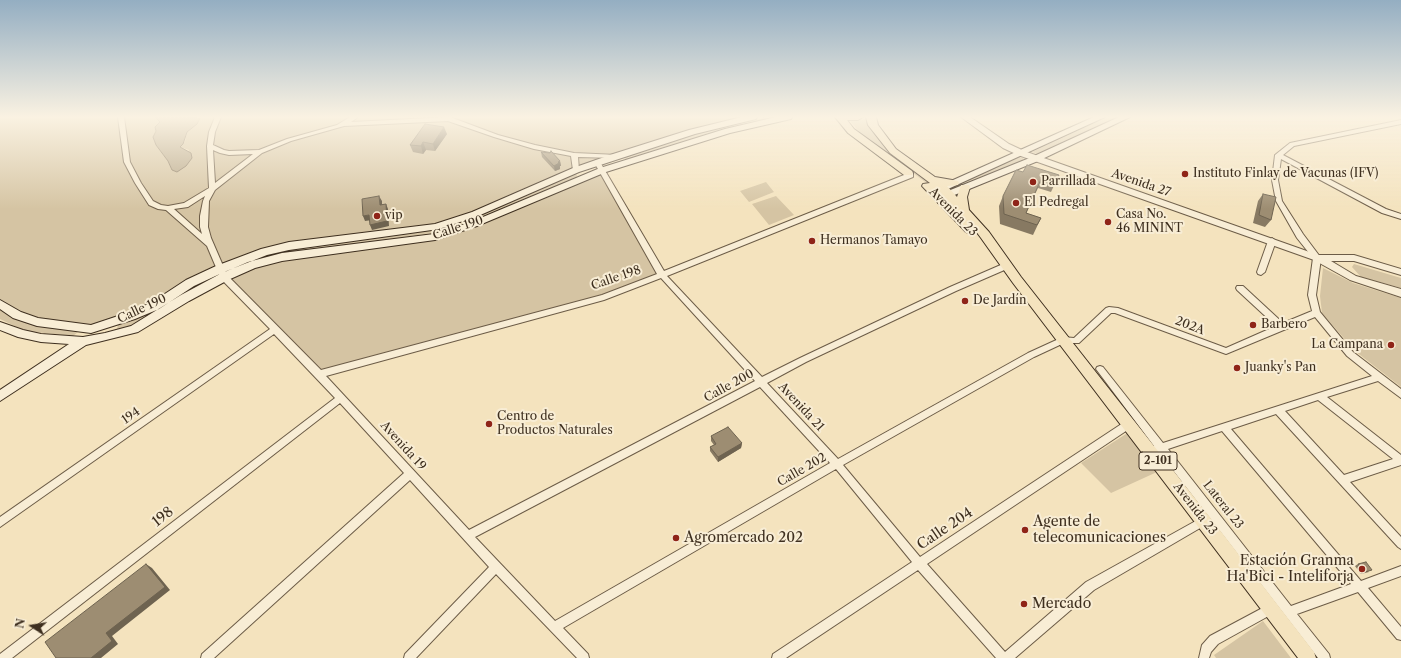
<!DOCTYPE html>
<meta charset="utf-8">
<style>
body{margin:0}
#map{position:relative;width:1401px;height:658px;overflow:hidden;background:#f4e3be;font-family:"Libre Caslon Text",serif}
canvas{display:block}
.north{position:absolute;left:12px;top:606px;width:40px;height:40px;-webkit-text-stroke:3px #f8edd5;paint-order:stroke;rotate:282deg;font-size:11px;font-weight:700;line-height:16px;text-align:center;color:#3e2f1f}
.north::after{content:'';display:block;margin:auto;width:14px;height:18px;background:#3e2f1f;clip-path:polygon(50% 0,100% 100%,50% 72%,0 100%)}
</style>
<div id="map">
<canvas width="1401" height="658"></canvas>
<div class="north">N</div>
</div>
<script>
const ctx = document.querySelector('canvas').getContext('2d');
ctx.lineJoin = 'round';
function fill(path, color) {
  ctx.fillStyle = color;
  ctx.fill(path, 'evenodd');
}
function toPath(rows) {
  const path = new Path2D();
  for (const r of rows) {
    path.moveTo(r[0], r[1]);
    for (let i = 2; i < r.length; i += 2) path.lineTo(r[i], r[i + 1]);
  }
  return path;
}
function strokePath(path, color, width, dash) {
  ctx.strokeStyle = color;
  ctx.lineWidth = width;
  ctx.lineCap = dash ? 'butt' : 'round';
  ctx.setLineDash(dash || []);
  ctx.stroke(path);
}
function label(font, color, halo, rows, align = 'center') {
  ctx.font = font + ' "Libre Caslon Text",serif';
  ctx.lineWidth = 4;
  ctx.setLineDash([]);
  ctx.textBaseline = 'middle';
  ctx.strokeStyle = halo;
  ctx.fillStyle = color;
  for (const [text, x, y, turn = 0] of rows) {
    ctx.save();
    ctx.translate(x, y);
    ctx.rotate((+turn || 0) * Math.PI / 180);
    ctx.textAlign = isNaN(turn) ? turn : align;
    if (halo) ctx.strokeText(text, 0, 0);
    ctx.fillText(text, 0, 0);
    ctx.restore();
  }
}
fill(toPath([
 [0,117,155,117,160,122,153,136,156,145,168,161,172,170,177,172,189,150,180,147,185,141,187,132,197,124,199,117,753,117,616,156,436,227,289,246,243,259,155,306,91,329,37,322,0,304],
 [765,117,778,117,628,160,624,158,624,156,686,137],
 [1107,117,1119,117,1040,154,1037,154,1032,152],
 [867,119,877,137,888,149,936,186,929,185,861,134,850,121],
 [1019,157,1023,158,1024,161,953,190,950,188],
 [603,170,662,275,604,297,319,374,224,277,252,265,435,237],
 [575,174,577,175,576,179,477,218,477,215,480,213],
 [766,182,774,192,749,202,740,191],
 [776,196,794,215,769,225,752,204],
 [460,222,462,224,461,226,438,232,337,247,242,266,259,256,304,246,434,229],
 [1354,264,1401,278,1401,288,1361,277,1352,267],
 [1323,268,1353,283,1401,298,1401,387,1355,351,1322,313,1320,296],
 [212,277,213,278,151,315,129,326,117,329,118,325,150,312,204,279],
 [0,309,13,318,33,325,78,332,73,336,25,331,0,319],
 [1129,432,1157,472,1111,493,1081,463],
 [1263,621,1291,658,1216,658,1214,655]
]), '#d5c4a3');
const water = toPath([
 [155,117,200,118,197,124,187,132,183,144,180,147,191,153,192,158,186,166,177,172,172,170,168,161,156,145,153,137,156,131,155,127,160,122,155,117]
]);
fill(water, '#b6a688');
strokePath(water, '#86765e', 1);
const minor = toPath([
 [118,117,124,117,130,162,141,183,153,201,161,205,168,206,184,203,209,188,207,146,209,132,215,117,221,117,215,132,213,145,224,150,229,151,259,150,287,139,337,125,350,117,358,117,351,122,450,117,498,135,535,145,574,153,618,155,619,156,616,158,578,157,579,170,576,172,573,170,571,156,534,149,494,137,448,121,344,126,291,141,262,153,215,190,209,201,208,227,211,238,227,275,321,370,602,295,657,274,594,162,595,161,597,160,600,162,664,271,909,173,913,173,913,177,667,276,762,377,800,358,950,287,1003,264,1009,264,1010,266,1009,268,956,291,806,362,767,383,838,459,1028,353,1063,337,1074,338,1106,308,1109,307,1118,308,1226,348,1276,326,1237,290,1236,288,1237,286,1243,286,1283,323,1312,311,1308,295,1313,258,1297,238,1276,201,1272,180,1275,155,1290,143,1401,120,1401,124,1294,146,1283,155,1386,209,1401,214,1401,219,1382,213,1281,159,1278,180,1282,201,1303,234,1321,258,1316,295,1320,312,1353,352,1401,389,1401,398,1378,381,1327,397,1401,455,1401,465,1350,482,1401,537,1401,549,1398,547,1276,414,1231,429,1361,581,1401,566,1401,576,1368,588,1401,627,1401,640,1397,639,1358,592,1297,614,1329,654,1330,658,1318,658,1159,452,1156,453,1153,452,1151,449,1154,446,1096,369,1097,367,1100,366,1103,367,1163,443,1372,376,1347,356,1315,317,1226,354,1115,313,1111,313,1079,343,1064,343,1034,357,843,465,920,557,1126,421,1129,420,1132,421,1133,424,1132,427,927,564,1005,652,1086,582,1201,518,1204,517,1207,518,1209,521,1207,524,1094,590,1015,658,996,658,918,570,786,658,772,658,773,654,912,562,836,469,563,628,588,654,589,658,577,658,496,574,416,658,404,658,405,654,489,567,410,480,214,658,201,658,202,654,404,473,340,403,12,658,0,658,0,654,335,398,274,334,0,527,0,517,270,329,221,279,207,246,166,210,158,209,149,205,135,183,124,162,118,117],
 [213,150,220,153,229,155,253,154,215,183,213,150],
 [205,196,203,201,200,216,200,227,202,234,174,209,188,207,205,196],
 [661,278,755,381,469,530,326,376,604,300,661,278],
 [760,387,830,463,555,621,475,537,760,387],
 [1318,400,1393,459,1344,475,1285,411,1318,400],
 [1222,431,1351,584,1291,606,1168,449,1222,431],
 [1272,238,1276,241,1265,272,1261,275,1258,274,1257,272,1268,241,1272,238],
 [1270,604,1274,605,1275,609,1274,613,1218,644,1211,652,1209,658,1199,658,1202,645,1210,636,1270,604]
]);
const tertiary = toPath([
 [961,117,970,117,1009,144,1024,151,1318,255,1354,255,1401,269,1401,275,1354,261,1331,261,1356,276,1401,289,1401,297,1350,280,1314,260,1018,155,1003,148,961,117]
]);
const secondary = toPath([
 [742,117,757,117,756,119,695,134,579,172,478,216,439,229,289,250,267,255,224,272,194,286,159,309,135,319,91,333,37,326,13,318,0,309,0,300,21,312,38,318,91,325,127,313,151,303,186,280,216,266,261,249,289,242,435,224,472,212,573,168,613,154,689,130,742,117],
 [776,117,792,117,791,119,730,133,606,172,477,226,435,240,282,261,255,268,228,280,189,301,138,332,86,345,0,401,0,390,69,344,41,342,18,337,0,330,0,322,23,330,41,334,83,337,105,333,131,326,181,295,220,274,248,262,282,253,434,234,471,222,600,168,725,129,776,117],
 [1094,117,1105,117,948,189,942,189,940,187,942,185,1094,117],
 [1119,117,1130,117,1038,161,952,196,938,197,933,194,938,191,948,191,1032,157,1119,117]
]);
const primary = toPath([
 [835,117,863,117,858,120,847,120,854,129,912,171,913,173,912,175,904,175,848,133,835,117],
 [866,117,876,117,878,125,896,149,935,177,958,181,959,183,958,185,947,186,957,197,961,185,969,185,970,187,967,197,969,210,989,232,1021,277,1209,516,1314,652,1316,658,1298,658,1013,283,981,238,975,230,970,233,966,232,922,186,923,184,930,183,890,153,868,125,866,117]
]);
strokePath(minor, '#6c5c47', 2);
strokePath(tertiary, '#6c5c47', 2);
strokePath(secondary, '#3e2f1f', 2);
strokePath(primary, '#3e2f1f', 2);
fill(minor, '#f8edd5');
fill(tertiary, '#f8edd5');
fill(secondary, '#f8edd5');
fill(primary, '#f4e3be');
fill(toPath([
 [447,134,435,151,426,150,423,154,413,152,410,145],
 [541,152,560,161,561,166,560,166,560,169,555,171,542,157],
 [1023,172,1059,175,1051,192,1038,188,1026,213,1041,218,1033,235,1000,224,999,206,1003,196],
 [1263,194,1271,220,1265,227,1253,223,1258,201],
 [711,436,742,443,741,448,718,462,710,451,710,447,714,445,711,441],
 [1358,564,1369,572,1361,574,1355,566]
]), '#877962');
fill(toPath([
 [444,127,447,134,435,151,433,144],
 [423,142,426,150,423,154,421,146],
 [560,161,561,166,560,166,560,169,555,171,554,166,558,162],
 [379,196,382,201,382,210,380,205],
 [386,204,388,209,389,226,372,230,370,225],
 [369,215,372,220,365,221,363,216],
 [742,443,741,448,718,462,718,457],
 [146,564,152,568,170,590,112,636,118,644,101,658,91,658]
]), '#6e6350');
const building = toPath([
 [425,124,444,127,433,144,423,142,421,146,410,145,425,124],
 [551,151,560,161,558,162,559,163,554,166,541,152,550,153,551,151],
 [1027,165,1059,175,1056,182,1042,177,1026,213,1041,218,1037,225,1004,214,1003,196,1016,170,1023,172,1027,165],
 [1263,194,1276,197,1271,220,1259,215,1263,194],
 [379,196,380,205,386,204,387,221,370,225,369,215,363,216,362,199,379,196],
 [728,427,742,443,718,457,710,447,716,444,711,436,728,427],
 [1366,562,1372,570,1365,572,1358,564,1366,562],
 [146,564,165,587,106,633,112,641,91,658,56,658,45,642,146,564]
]);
fill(building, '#9d8d72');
strokePath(building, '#6e6350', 1);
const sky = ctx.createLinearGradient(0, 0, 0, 209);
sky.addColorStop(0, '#94aec2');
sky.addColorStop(0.56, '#faf2e2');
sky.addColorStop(1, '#faf2e200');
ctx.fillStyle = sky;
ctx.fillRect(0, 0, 1401, 209);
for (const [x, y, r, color] of [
 [1185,174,4,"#8f2418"],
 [1033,182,4,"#8f2418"],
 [1016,203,4,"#8f2418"],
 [377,216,4,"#8f2418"],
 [1108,222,4,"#8f2418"],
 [812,241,4,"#8f2418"],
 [965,301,4,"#8f2418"],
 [1253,325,4,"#8f2418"],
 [1391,345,4,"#8f2418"],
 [1237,368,4,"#8f2418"],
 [489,424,4,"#8f2418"],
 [1025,530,4,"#8f2418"],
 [676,538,4,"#8f2418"],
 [1362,569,4,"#8f2418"],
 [1024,604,4,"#8f2418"]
]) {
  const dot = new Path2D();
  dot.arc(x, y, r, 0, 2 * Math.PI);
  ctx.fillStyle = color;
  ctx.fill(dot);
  strokePath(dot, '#f8edd5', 1.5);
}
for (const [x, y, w] of [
 [1158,461,38]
]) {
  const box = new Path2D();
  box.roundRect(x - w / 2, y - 9, w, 18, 3);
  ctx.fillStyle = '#f8edd5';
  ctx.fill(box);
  strokePath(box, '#3e2f1f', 1);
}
label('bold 11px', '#3e2f1f', null, [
 ["2-101",1158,461]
]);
label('12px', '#3e2f1f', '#f8edd5', [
 ["Instituto Finlay de Vacunas (IFV)",1193,174],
 ["Parrillada",1041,182],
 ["El Pedregal",1024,203],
 ["Casa No.",1116,215],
 ["46 MININT",1116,229],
 ["vip",385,216],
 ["Hermanos Tamayo",820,241],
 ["De Jardín",973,301],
 ["Barbero",1261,325],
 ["La Campana",1383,345,"right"],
 ["Juanky's Pan",1245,368],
 ["Centro de",497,417],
 ["Productos Naturales",497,431]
], 'left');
label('12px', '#3e2f1f', '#f8edd5', [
 ["Avenida 27",1141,183,19],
 ["Avenida 23",953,212,45],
 ["Calle 190",458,228,-18],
 ["Calle 198",616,278,-19],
 ["Calle 190",142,309,-25],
 ["202A",1190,326,21],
 ["Calle 200",729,386,-29],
 ["Avenida 21",801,407,47],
 ["194",131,416,-35],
 ["Avenida 19",403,446,48],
 ["Calle 202",802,470,-30],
 ["Lateral 23",1223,505,52],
 ["Avenida 23",1195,509,52]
]);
label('14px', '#3e2f1f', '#f8edd5', [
 ["198",163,517,-38],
 ["Calle 204",945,529,-34]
]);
label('14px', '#3e2f1f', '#f8edd5', [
 ["Agente de",1033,522],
 ["telecomunicaciones",1033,538],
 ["Agromercado 202",684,538],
 ["Estación Granma",1354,561,"right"],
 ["Ha'Bici - Inteliforja",1354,577,"right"],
 ["Mercado",1032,604]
], 'left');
</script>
